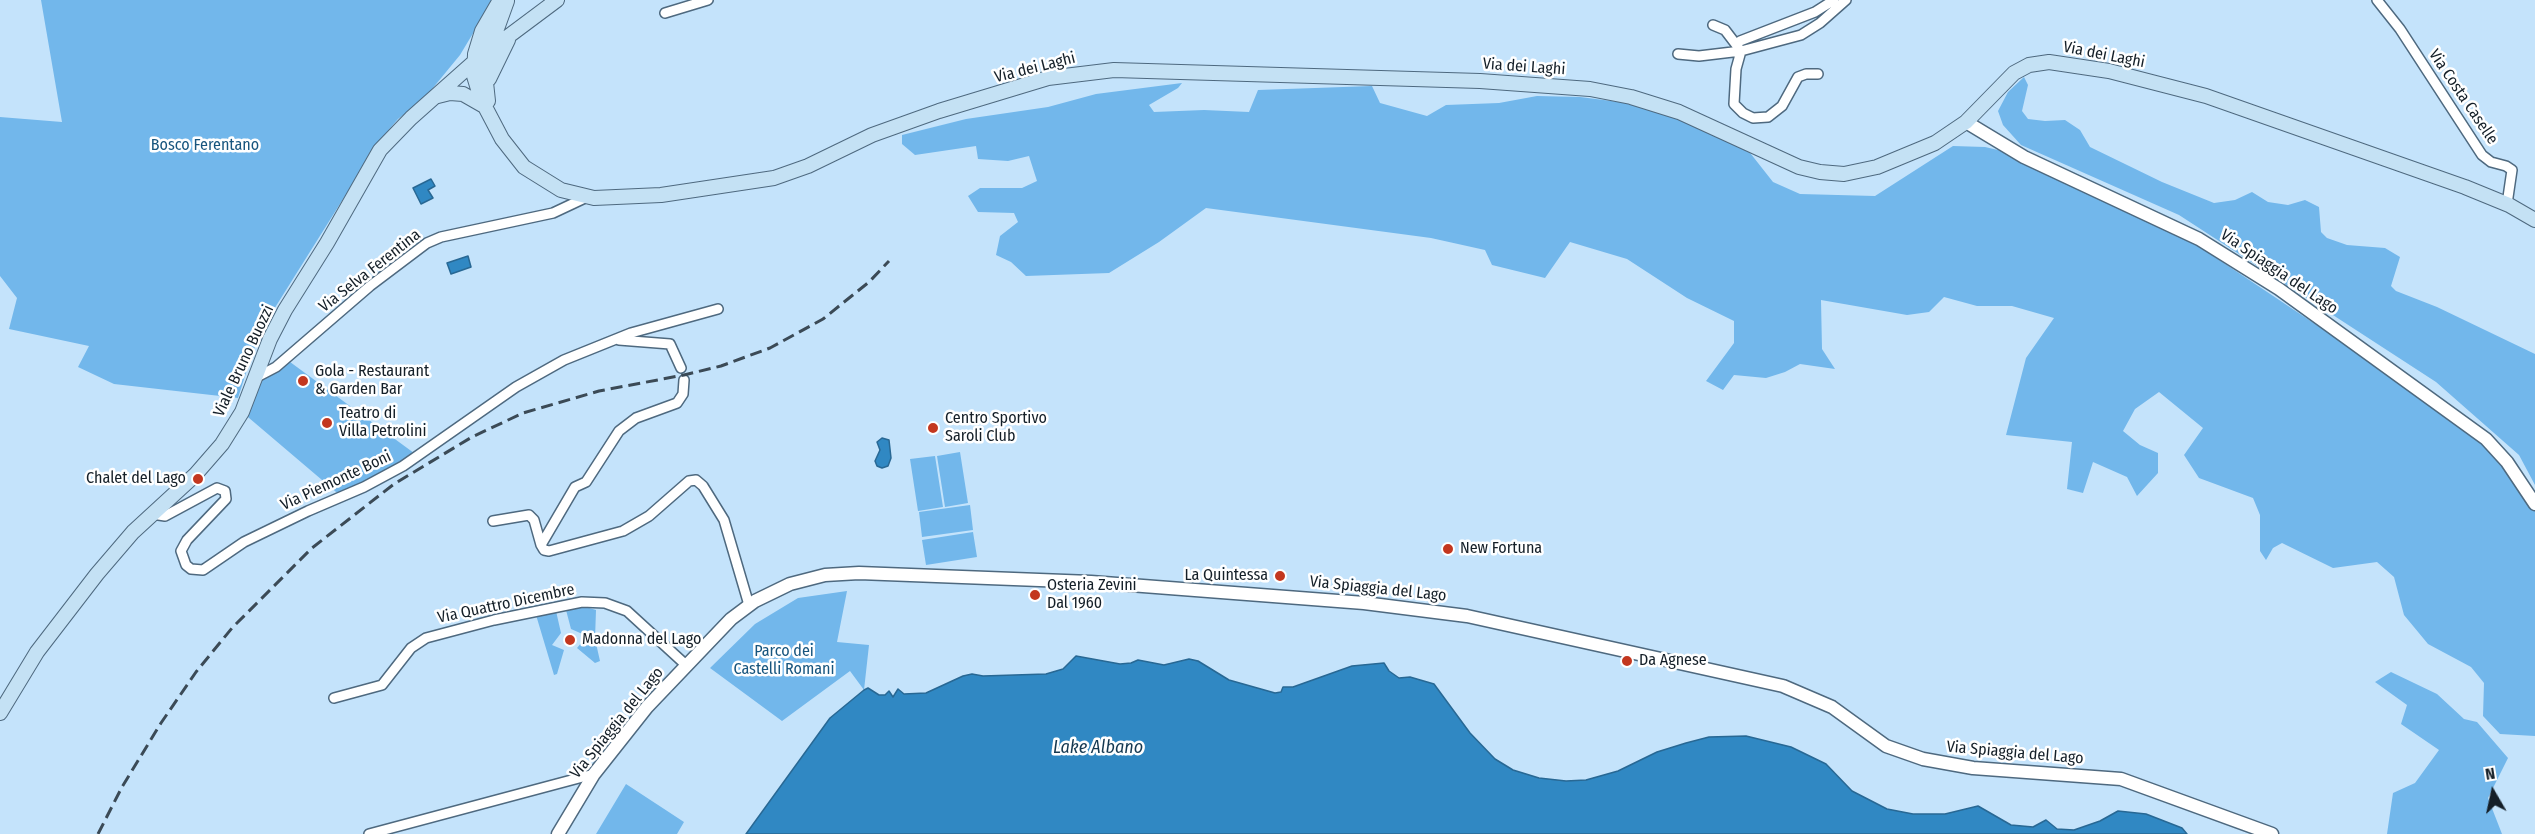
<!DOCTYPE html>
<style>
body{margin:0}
#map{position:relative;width:2535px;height:834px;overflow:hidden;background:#c4e3fb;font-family:"Fira Sans Condensed",sans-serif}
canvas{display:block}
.north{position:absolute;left:2463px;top:762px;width:60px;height:60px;-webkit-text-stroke:4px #fff;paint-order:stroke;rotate:351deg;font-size:16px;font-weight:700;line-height:24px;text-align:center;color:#141f28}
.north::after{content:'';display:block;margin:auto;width:21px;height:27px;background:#141f28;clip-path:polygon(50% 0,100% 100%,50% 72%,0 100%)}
</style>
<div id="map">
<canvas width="2535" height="834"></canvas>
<div class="north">N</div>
</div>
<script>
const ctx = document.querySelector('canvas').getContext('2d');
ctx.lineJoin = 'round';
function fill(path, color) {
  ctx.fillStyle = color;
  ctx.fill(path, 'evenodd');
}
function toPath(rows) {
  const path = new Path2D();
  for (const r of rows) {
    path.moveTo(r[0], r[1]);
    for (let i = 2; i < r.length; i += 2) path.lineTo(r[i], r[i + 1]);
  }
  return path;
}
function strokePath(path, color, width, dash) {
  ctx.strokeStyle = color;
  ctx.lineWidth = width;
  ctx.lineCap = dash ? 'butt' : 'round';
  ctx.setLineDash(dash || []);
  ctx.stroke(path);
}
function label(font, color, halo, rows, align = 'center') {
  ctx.font = font + ' "Fira Sans Condensed",sans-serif';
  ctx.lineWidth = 5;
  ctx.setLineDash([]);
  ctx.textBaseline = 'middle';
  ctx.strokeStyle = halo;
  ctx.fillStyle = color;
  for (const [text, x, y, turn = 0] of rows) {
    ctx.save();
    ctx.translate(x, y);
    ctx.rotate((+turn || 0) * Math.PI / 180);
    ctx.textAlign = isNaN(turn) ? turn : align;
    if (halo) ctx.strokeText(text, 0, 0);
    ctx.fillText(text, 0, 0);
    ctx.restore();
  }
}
fill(toPath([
 [41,0,493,0,460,55,423,100,398,119,380,140,271,314,253,351,238,398,114,384,78,367,89,346,9,329,17,298,0,276,0,117,62,122],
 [2024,77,2028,85,2022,111,2028,119,2045,121,2065,120,2080,130,2090,147,2162,182,2214,203,2235,200,2252,192,2268,202,2288,205,2305,200,2319,207,2321,232,2327,238,2347,245,2385,248,2400,257,2391,286,2396,291,2437,307,2535,354,2535,485,2519,455,2436,382,2179,215,2021,145,2003,125,1998,111,2008,92],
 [1182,83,1178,88,1149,105,1154,112,1204,110,1249,112,1258,90,1372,86,1380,103,1427,116,1446,105,1499,103,1537,96,1580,97,1635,104,1686,122,1747,149,1773,182,1800,194,1875,196,1953,146,1985,147,2011,153,2170,227,2336,338,2482,442,2507,469,2535,508,2535,736,2500,734,2483,716,2484,683,2471,667,2428,644,2404,615,2394,577,2377,562,2333,568,2282,543,2273,548,2266,560,2260,551,2260,515,2253,498,2199,478,2184,455,2203,428,2159,392,2135,409,2123,431,2140,445,2158,453,2158,473,2137,496,2127,477,2093,462,2083,493,2067,489,2072,442,2006,435,2026,358,2054,318,2012,306,1977,306,1944,297,1929,312,1907,315,1821,300,1822,349,1835,369,1800,364,1785,372,1766,378,1734,375,1723,390,1706,381,1734,343,1734,321,1687,298,1627,259,1570,242,1545,278,1492,265,1485,250,1431,238,1206,208,1159,242,1109,273,1026,276,1011,262,996,255,1000,236,1018,222,1014,213,978,212,968,196,980,188,1022,188,1037,181,1029,156,1008,161,978,159,976,146,915,155,902,144,902,135,966,119,1048,107,1096,94],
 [286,359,418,456,342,497,242,412,255,378],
 [960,452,968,503,945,507,937,456],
 [935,456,943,507,918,511,910,459],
 [970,505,973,530,922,537,919,512],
 [973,532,977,557,926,565,922,540],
 [847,591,837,642,869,645,864,690,850,671,782,721,710,668,755,624,798,598],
 [586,607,596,610,595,639,600,661,595,663,577,648,587,636,571,629,566,610],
 [556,611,561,633,552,645,564,650,557,674,554,675,536,615],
 [2391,672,2437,694,2464,719,2477,722,2508,758,2488,798,2502,834,2387,834,2393,793,2415,783,2439,750,2401,724,2407,705,2375,682],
 [626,784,684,822,677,834,596,834]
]), '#72b7eb');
const water = toPath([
 [431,179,435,186,428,190,433,198,421,204,413,188,431,179],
 [468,256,471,267,451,274,447,263,468,256],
 [882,438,889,440,891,458,888,466,882,468,877,466,875,461,880,450,877,442,882,438],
 [1076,656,1120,664,1131,663,1138,660,1164,665,1189,659,1198,661,1229,680,1275,693,1281,692,1283,687,1293,687,1352,666,1384,663,1389,671,1399,678,1410,677,1434,684,1470,733,1495,759,1513,770,1539,778,1566,781,1586,780,1618,771,1657,752,1686,743,1709,737,1746,736,1791,747,1826,764,1852,791,1887,809,1913,814,1945,814,1978,806,2011,825,2033,827,2046,820,2057,829,2074,830,2100,821,2118,811,2146,814,2182,828,2187,834,746,834,830,718,864,690,868,688,879,695,885,695,889,691,893,697,898,689,904,694,926,693,963,676,972,674,983,676,1046,674,1063,669,1076,656]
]);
fill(water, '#3088c3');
strokePath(water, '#286894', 1.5);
const minor = toPath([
 [2377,0,2400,29,2482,155,2491,162,2506,166,2512,170,2507,204],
 [665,13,708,0],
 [1713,25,1725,30,1741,51],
 [1740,41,1815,12,1834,0],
 [1678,54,1699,56,1741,51],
 [1818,74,1806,74,1798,77,1782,106,1768,117,1753,118,1743,113,1734,104,1736,69,1741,51,1801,35,1820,23,1846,0],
 [619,340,670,344,681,368],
 [255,378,276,367,370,286,427,243,441,237,553,213,587,197],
 [684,380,683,394,677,403,636,418,619,431,586,482,575,487,541,545,544,550,549,551,623,531,649,516,689,481,696,480,703,486,724,520,749,605],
 [152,514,165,516,217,488,225,491,226,499,187,540,181,551,186,565,191,569,203,570,244,542,308,511,364,487,403,466,516,387,564,360,631,333,718,309],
 [493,521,529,515,534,520,541,545],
 [334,698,382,685,411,648,426,638,494,620,582,602,605,603,627,611,686,665],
 [369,834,594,774]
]);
const tertiary = toPath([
 [1966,122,2024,157,2199,239,2279,289,2486,439,2507,462,2535,504],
 [558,834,594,774,647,707,731,619,755,601,790,584,825,575,859,573,1091,582,1364,603,1467,616,1783,686,1832,707,1886,746,1923,759,1973,768,2121,779,2272,834]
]);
const secondary = toPath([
 [500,0,482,31,475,54,474,76,481,99,502,139,524,167,561,190,594,198,661,195,774,178,808,166,872,135,939,111,1048,78,1114,70,1480,81,1590,89,1631,97,1679,112,1799,167,1820,172,1844,174,1877,167,1935,143,1966,122,2014,73,2029,65,2049,62,2109,71,2206,96,2465,187,2509,205,2535,220],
 [489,79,508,40],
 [438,96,450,93,463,94,484,106],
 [488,101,485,73,486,59,507,1],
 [0,713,37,652,97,574,133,532,195,475,222,444,242,412,270,339,285,310,327,243,380,150,411,118,474,62,557,0]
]);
strokePath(minor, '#4e697f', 12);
strokePath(tertiary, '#4e697f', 15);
strokePath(secondary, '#4e697f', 16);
strokePath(minor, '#fff', 9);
strokePath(tertiary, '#fff', 12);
strokePath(secondary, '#c4e1f4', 14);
strokePath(toPath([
 [98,834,122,787,161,723,196,672,232,628,312,548,394,484,472,437,523,413,599,391,684,375,721,366,770,348,823,319,869,282,889,261]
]), '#3b4a56', 3, [12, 6]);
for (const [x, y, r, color] of [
 [303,381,6,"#c3371f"],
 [327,423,6,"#c3371f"],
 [933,428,6,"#c3371f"],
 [198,479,6,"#c3371f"],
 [1448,549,6,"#c3371f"],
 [1280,576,6,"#c3371f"],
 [1035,595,6,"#c3371f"],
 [570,640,6,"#c3371f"],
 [1627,661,6,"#c3371f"]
]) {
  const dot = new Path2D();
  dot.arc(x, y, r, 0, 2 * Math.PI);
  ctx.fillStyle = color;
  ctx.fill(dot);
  strokePath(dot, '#fff', 2);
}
label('16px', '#141f28', '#fff', [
 ["Via dei Laghi",2104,55,11],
 ["Via dei Laghi",1524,67,4],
 ["Via dei Laghi",1035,68,-14],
 ["Via Costa Caselle",2463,97,56],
 ["Via Selva Ferentina",370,271,-38],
 ["Via Spiaggia del Lago",2279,272,34],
 ["Viale Bruno Buozzi",244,361,-65],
 ["Via Piemonte Boni",336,481,-25],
 ["Via Spiaggia del Lago",1378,589,6],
 ["Via Quattro Dicembre",506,604,-12],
 ["Via Spiaggia del Lago",617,723,-51],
 ["Via Spiaggia del Lago",2015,753,5]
]);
label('16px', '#17557e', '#fff', [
 ["Bosco Ferentano",205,146],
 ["Parco dei",784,652],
 ["Castelli Romani",784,670]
]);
label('16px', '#141f28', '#fff', [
 ["Gola - Restaurant",315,372],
 ["& Garden Bar",315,390],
 ["Teatro di",339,414],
 ["Villa Petrolini",339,432],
 ["Centro Sportivo",945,419],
 ["Saroli Club",945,437],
 ["Chalet del Lago",186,479,"right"],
 ["New Fortuna",1460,549],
 ["La Quintessa",1268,576,"right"],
 ["Osteria Zevini",1047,586],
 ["Dal 1960",1047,604],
 ["Madonna del Lago",582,640],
 ["Da Agnese",1639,661]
], 'left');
label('italic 18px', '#143851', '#fff', [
 ["Lake Albano",1098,748]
]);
</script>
